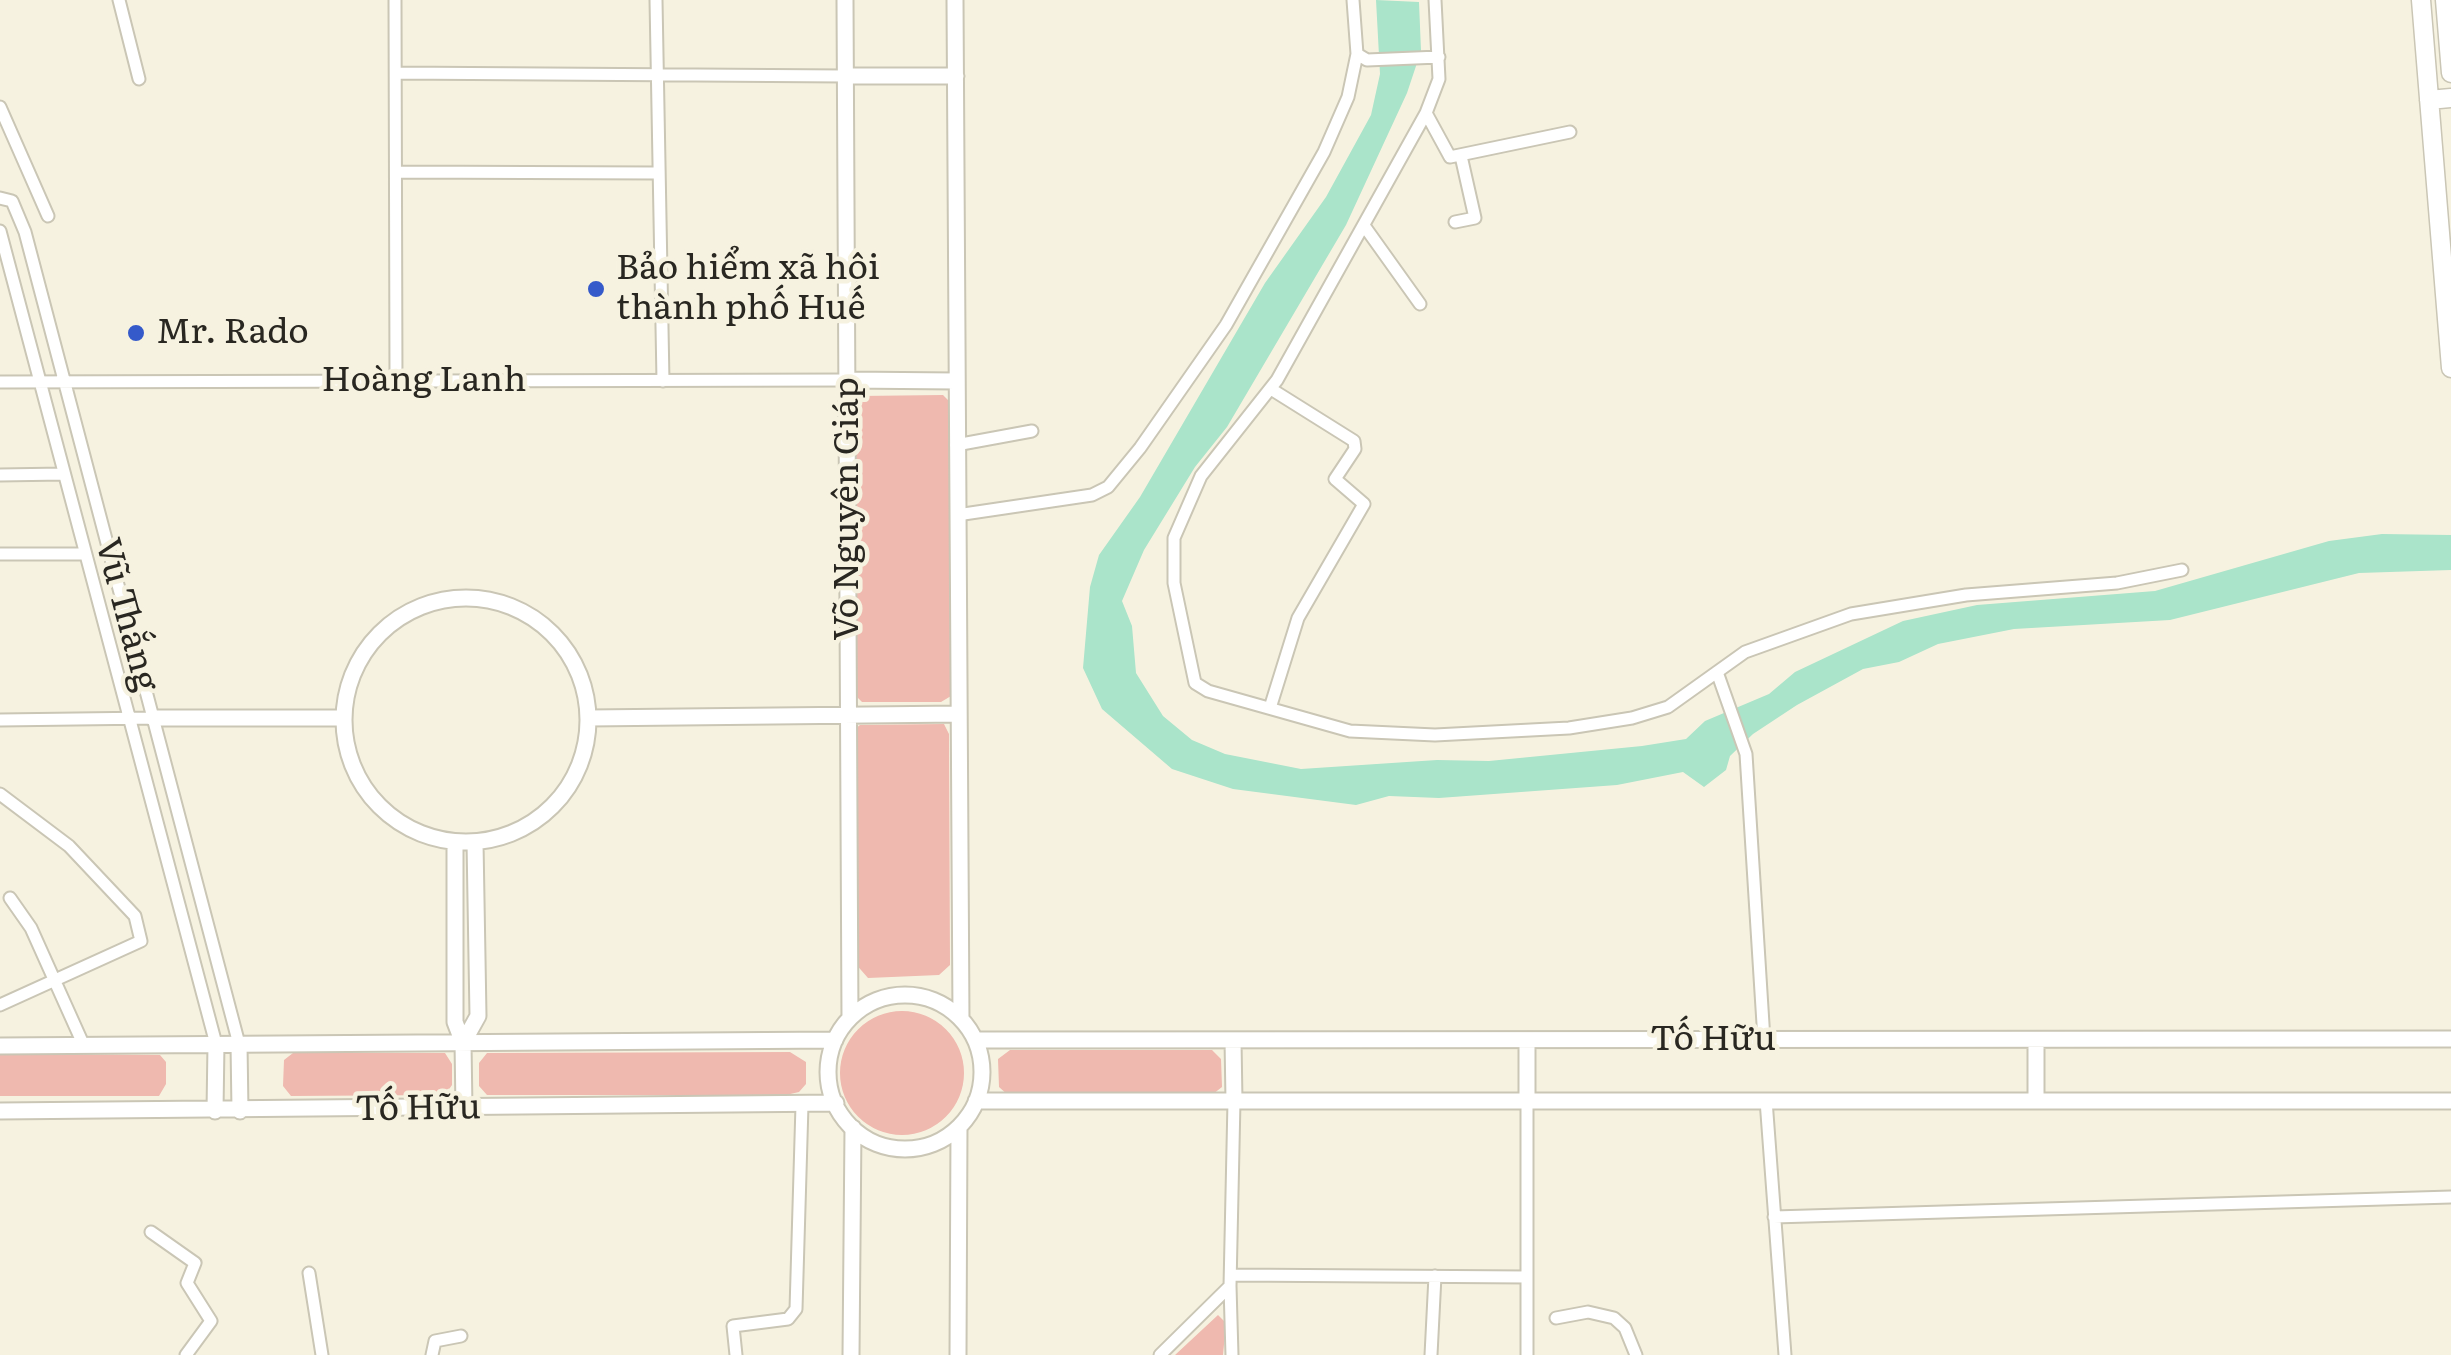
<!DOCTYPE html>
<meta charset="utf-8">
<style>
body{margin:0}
canvas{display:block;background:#f6f2e0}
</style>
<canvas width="2451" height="1355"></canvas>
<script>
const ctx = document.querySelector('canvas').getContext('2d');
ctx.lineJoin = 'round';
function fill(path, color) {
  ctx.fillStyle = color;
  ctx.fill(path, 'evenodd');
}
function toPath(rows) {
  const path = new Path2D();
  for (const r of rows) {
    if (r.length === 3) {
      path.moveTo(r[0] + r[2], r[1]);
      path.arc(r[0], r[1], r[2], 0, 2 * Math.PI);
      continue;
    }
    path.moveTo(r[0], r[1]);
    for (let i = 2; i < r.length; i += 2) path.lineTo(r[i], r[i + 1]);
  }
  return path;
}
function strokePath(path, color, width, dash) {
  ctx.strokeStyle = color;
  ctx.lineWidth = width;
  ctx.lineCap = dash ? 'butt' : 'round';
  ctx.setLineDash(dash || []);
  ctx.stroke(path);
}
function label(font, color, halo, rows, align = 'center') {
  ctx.font = font + ' Literata,serif';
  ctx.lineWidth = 9;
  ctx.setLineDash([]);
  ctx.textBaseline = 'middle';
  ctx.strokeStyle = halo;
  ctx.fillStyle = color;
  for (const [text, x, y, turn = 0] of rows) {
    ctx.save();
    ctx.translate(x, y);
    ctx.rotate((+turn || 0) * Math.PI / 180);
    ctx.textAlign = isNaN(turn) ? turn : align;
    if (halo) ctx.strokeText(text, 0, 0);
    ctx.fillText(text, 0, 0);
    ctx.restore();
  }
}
fill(toPath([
 [943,395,949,401,951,696,941,702,862,702,854,694,852,404,859,396],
 [944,724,949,734,950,965,939,975,868,978,854,962,855,729,860,725],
 [902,1073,62],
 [1010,1050,1212,1050,1221,1059,1222,1087,1213,1094,1008,1095,999,1087,998,1059],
 [790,1052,806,1062,806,1084,799,1092,786,1095,487,1095,479,1086,479,1063,487,1053],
 [293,1053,445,1053,452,1064,452,1085,445,1095,291,1096,283,1086,284,1060],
 [0,1054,160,1055,166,1062,166,1084,159,1096,0,1096],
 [1218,1315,1226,1323,1223,1355,1175,1355]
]), '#efb9af');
fill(toPath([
 [1376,0,1419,2,1421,51,1407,93,1346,225,1227,427,1195,467,1144,550,1122,601,1132,626,1136,673,1163,716,1192,740,1225,754,1301,769,1437,760,1489,761,1642,746,1686,739,1705,721,1769,694,1795,672,1903,621,1977,605,2155,591,2329,541,2382,534,2451,535,2451,570,2359,573,2170,620,2014,629,1938,644,1899,662,1863,669,1797,705,1753,734,1730,756,1726,770,1704,787,1683,772,1617,785,1439,798,1389,796,1356,805,1233,789,1172,769,1102,709,1083,668,1090,587,1099,555,1140,497,1265,283,1326,197,1371,115,1380,74]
]), '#aae4ca');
const street = toPath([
 [119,0,139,79],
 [395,0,396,381],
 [656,0,663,381],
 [1435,0,1439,79,1426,113,1277,380,1201,476,1174,538,1174,583,1195,683,1208,691,1350,731,1435,735,1569,728,1632,718,1668,707,1745,652,1851,614,1966,595,2117,583,2182,570],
 [1357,54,1367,60,1439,57],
 [396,73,845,76],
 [0,107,48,216],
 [1426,113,1450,157,1570,132],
 [396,172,656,173],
 [0,198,12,201,25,232,239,1044],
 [1455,222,1475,218,1461,156],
 [1365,227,1420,304],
 [0,231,216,1044],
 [0,382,848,380],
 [956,445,1032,431],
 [0,475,63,474],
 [957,515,1092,495,1108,487,1140,448,1226,325,1324,152,1348,97,1357,54,1353,0],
 [0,554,85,554],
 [1717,672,1746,754,1764,1040],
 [1270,708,1298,618,1364,504,1335,479,1355,449,1354,441,1271,389],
 [0,720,153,718],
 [0,794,69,846,135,916,141,941,0,1005],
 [10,898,31,928,84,1046],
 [1766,1100,1785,1355],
 [1527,1101,1527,1355],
 [1774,1217,2451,1197],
 [151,1232,195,1263,187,1283,211,1321,186,1355],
 [309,1273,322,1355],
 [1232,1275,1527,1277],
 [1230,1286,1232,1355],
 [1556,1318,1588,1312,1614,1318,1625,1328,1636,1355],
 [432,1355,435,1341,461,1336],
 [736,1355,733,1326,788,1319,796,1309,802,1105],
 [1160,1355,1230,1286,1234,1101],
 [1431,1355,1435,1276]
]);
const secondary = toPath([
 [845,0,850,1018],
 [955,0,961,1018],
 [845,76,956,76],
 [848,380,956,381],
 [466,720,122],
 [153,718,343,718],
 [589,718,959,714],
 [455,842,455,1022,463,1043,464,1109],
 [905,1072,77],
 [976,1040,2451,1039],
 [1233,1040,1234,1101],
 [1527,1040,1527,1101],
 [2036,1040,2036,1100],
 [463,1043,478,1016,475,842],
 [239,1044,240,1111],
 [0,1046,835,1040],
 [976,1101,2451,1101],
 [0,1111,836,1103],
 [215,1111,216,1044],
 [851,1355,853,1128],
 [958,1355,959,1127]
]);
const primary = toPath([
 [2421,0,2451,368],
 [2445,0,2451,73],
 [2429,100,2451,98]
]);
strokePath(street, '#cac6b5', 15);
strokePath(secondary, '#cac6b5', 19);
strokePath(primary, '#cac6b5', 21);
strokePath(street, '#fff', 11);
strokePath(secondary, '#fff', 15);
strokePath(primary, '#fff', 18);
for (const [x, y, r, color] of [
 [596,289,10,"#355aca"],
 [136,333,10,"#355aca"]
]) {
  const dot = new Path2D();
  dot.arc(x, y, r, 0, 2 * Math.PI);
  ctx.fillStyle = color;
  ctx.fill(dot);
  strokePath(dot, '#f6f2e0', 4);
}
label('35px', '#292721', '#f6f2e0', [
 ["Bảo hiểm xã hội",616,269],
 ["thành phố Huế",616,309],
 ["Mr. Rado",156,333]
], 'left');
label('35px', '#292721', '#f6f2e0', [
 ["Hoàng Lanh",424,381],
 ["Võ Nguyên Giáp",848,509,-90],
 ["Vũ Thắng",126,615,75],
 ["Tố Hữu",1713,1040],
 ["Tố Hữu",418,1109,-1]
]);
</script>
